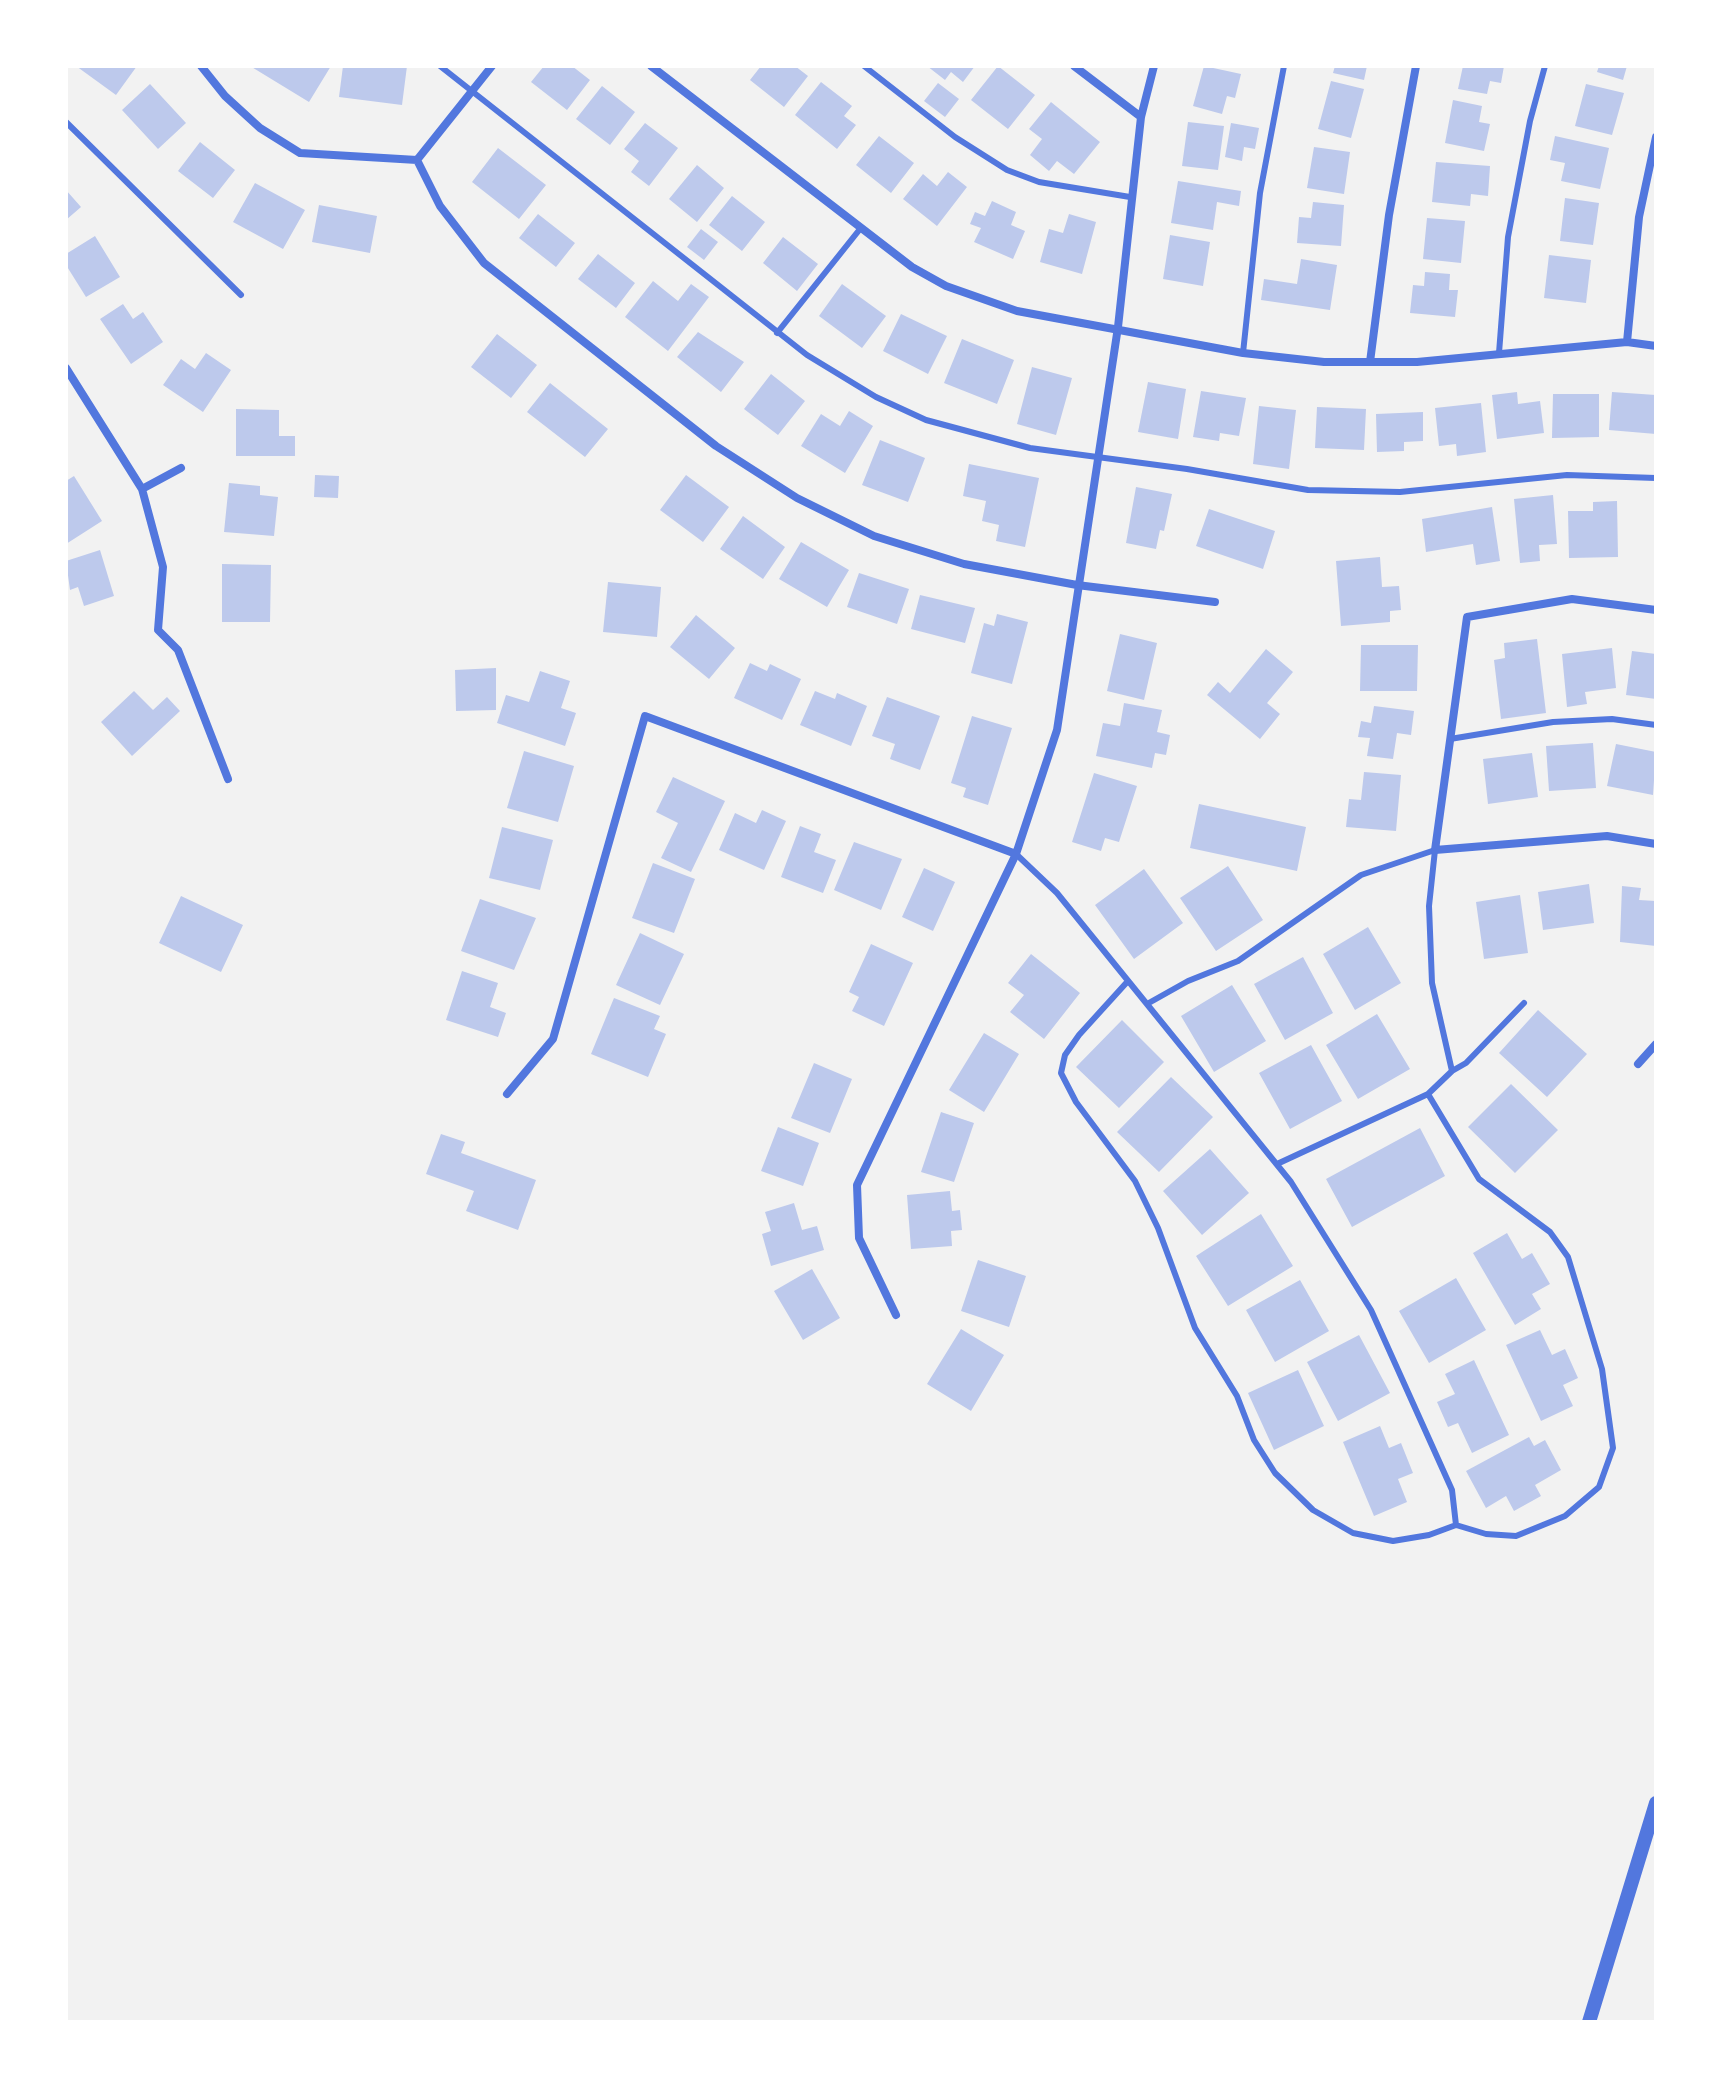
<!DOCTYPE html>
<style>
body{margin:0}
#map{position:relative;width:1722px;height:2088px;overflow:hidden;background:#f2f2f2;font-family:Rubik,sans-serif}
canvas{display:block}
.frame{position:absolute;inset:0;border:68px solid #fff;pointer-events:none}
</style>
<div id="map">
<canvas width="1722" height="2088"></canvas>
<div class="frame"></div>
</div>
<script>
const ctx = document.querySelector('canvas').getContext('2d');
ctx.lineJoin = 'round';
function fill(path, color) {
  ctx.fillStyle = color;
  ctx.fill(path, 'evenodd');
}
function toPath(rows) {
  const path = new Path2D();
  for (const r of rows) {
    path.moveTo(r[0], r[1]);
    for (let i = 2; i < r.length; i += 2) path.lineTo(r[i], r[i + 1]);
  }
  return path;
}
function strokePath(path, color, width, dash) {
  ctx.strokeStyle = color;
  ctx.lineWidth = width;
  ctx.lineCap = dash ? 'butt' : 'round';
  ctx.setLineDash(dash || []);
  ctx.stroke(path);
}
fill(toPath([
 [76,66,137,66,116,95],
 [250,66,331,66,309,102],
 [343,66,407,66,402,105,339,97],
 [544,66,572,66,590,80,567,110,531,82],
 [761,66,795,66,808,76,784,107,750,80],
 [927,66,975,66,963,82,951,72,945,80],
 [998,66,1035,95,1008,129,971,100],
 [1204,66,1241,74,1235,98,1227,96,1222,114,1193,106],
 [1335,66,1367,66,1364,80,1333,73],
 [1463,66,1504,66,1501,83,1490,81,1487,94,1458,89],
 [1599,66,1627,66,1623,80,1597,72],
 [1331,81,1364,89,1351,138,1318,129],
 [821,82,852,106,844,116,856,125,837,149,795,115],
 [938,83,959,99,945,117,924,101],
 [150,84,186,123,158,149,122,110],
 [1586,84,1624,93,1612,135,1575,126],
 [602,86,635,112,610,145,576,119],
 [1453,100,1482,106,1479,122,1490,124,1484,151,1445,143],
 [1051,102,1100,142,1074,174,1057,161,1049,171,1030,155,1042,139,1029,129],
 [1188,122,1224,126,1218,170,1182,166],
 [645,123,678,148,649,186,631,172,639,161,624,149],
 [1231,123,1259,128,1255,149,1244,147,1242,161,1225,157],
 [879,136,914,163,891,193,856,165],
 [1555,136,1609,148,1600,189,1561,181,1565,163,1550,160],
 [200,142,235,170,213,198,178,171],
 [1314,147,1350,152,1344,194,1307,188],
 [498,148,546,185,519,219,472,182],
 [1436,162,1490,166,1488,196,1471,194,1470,206,1432,202],
 [697,165,724,188,697,222,669,199],
 [948,172,967,187,937,226,903,199,923,174,937,186],
 [1178,181,1241,191,1239,206,1217,202,1213,230,1171,223],
 [255,183,305,210,283,249,233,222],
 [66,190,81,207,66,220],
 [732,196,765,222,742,251,709,225],
 [1565,198,1599,203,1593,245,1560,241],
 [992,201,1016,212,1011,225,1025,231,1013,259,974,242,981,228,970,224,975,212,985,216],
 [1313,202,1344,205,1341,246,1297,243,1299,217,1311,218],
 [319,205,377,216,370,253,312,242],
 [538,214,575,243,556,267,519,238],
 [1069,214,1096,222,1082,274,1040,262,1049,229,1063,233],
 [1427,218,1465,221,1461,263,1423,259],
 [701,229,718,242,704,260,687,247],
 [1170,235,1210,242,1203,286,1163,279],
 [95,236,120,277,86,297,66,265,66,254],
 [783,237,818,264,797,291,763,263],
 [598,254,635,283,616,308,578,279],
 [1549,255,1591,260,1586,303,1544,298],
 [1301,259,1337,265,1330,310,1261,300,1264,279,1297,284],
 [1425,272,1450,274,1449,290,1458,290,1455,317,1410,313,1413,285,1424,286],
 [653,281,678,301,691,284,709,297,668,351,625,317],
 [842,284,886,316,862,348,819,316],
 [123,304,133,319,143,312,163,342,131,364,100,319],
 [901,314,947,336,928,374,883,351],
 [698,332,744,362,721,392,677,357],
 [497,334,537,365,511,398,471,367],
 [962,339,1014,360,997,404,944,383],
 [206,353,231,370,203,412,163,385,181,359,195,369],
 [1032,367,1072,378,1056,435,1017,424],
 [771,374,805,401,778,435,744,409],
 [1148,382,1186,389,1178,439,1138,432],
 [550,383,608,429,585,457,527,412],
 [1201,391,1246,398,1239,436,1220,433,1219,441,1193,437],
 [1517,392,1518,404,1540,401,1544,433,1497,439,1492,395],
 [1612,392,1656,395,1656,434,1609,430],
 [1553,394,1599,394,1599,437,1552,438],
 [1481,403,1486,452,1457,456,1456,444,1439,446,1435,408],
 [1259,406,1296,410,1289,469,1253,464],
 [1317,407,1366,409,1364,450,1315,448],
 [236,409,279,410,279,436,295,436,295,456,236,456],
 [849,411,873,426,845,473,801,446,821,414,840,426],
 [1423,412,1423,441,1404,442,1404,451,1377,452,1376,414],
 [880,440,925,458,908,502,862,485],
 [969,464,1039,478,1025,547,996,541,999,525,982,521,986,501,963,496],
 [315,475,339,476,338,498,314,497],
 [686,475,729,507,703,542,660,510],
 [74,476,102,521,66,544,66,481],
 [229,483,260,486,260,495,278,497,274,536,224,532],
 [1136,487,1172,494,1164,531,1160,530,1156,549,1126,543],
 [1553,495,1557,544,1539,545,1540,561,1520,563,1514,499],
 [1617,501,1618,557,1569,558,1568,511,1593,511,1593,502],
 [1492,507,1500,561,1476,565,1473,544,1426,552,1422,519],
 [1209,509,1275,531,1263,569,1196,546],
 [743,516,785,547,763,579,720,549],
 [801,542,849,570,827,607,779,579],
 [100,550,114,596,84,606,78,587,70,590,66,561],
 [1380,557,1382,587,1399,586,1401,610,1390,611,1390,622,1341,626,1336,561],
 [222,564,271,565,270,622,222,622],
 [859,573,909,589,897,624,847,607],
 [608,582,661,587,657,637,603,632],
 [920,595,975,608,965,643,911,629],
 [997,614,1028,622,1012,684,971,673,984,623,994,626],
 [696,615,735,648,709,679,670,647],
 [1120,634,1157,643,1144,700,1107,691],
 [1537,639,1546,713,1501,719,1494,660,1505,658,1504,643],
 [1361,645,1418,645,1417,691,1360,691],
 [1612,648,1616,688,1585,692,1587,704,1567,707,1562,654],
 [1266,649,1293,672,1267,703,1280,714,1260,739,1207,695,1218,682,1230,693],
 [1632,651,1656,654,1656,699,1626,695],
 [750,663,767,671,770,664,801,679,782,720,734,698],
 [496,668,496,710,456,711,455,670],
 [540,671,570,681,561,708,576,713,565,746,497,723,506,695,529,702],
 [134,691,153,710,167,697,180,711,132,756,101,722],
 [815,691,835,699,837,693,867,706,851,746,800,725],
 [887,697,940,716,920,770,890,759,895,744,872,736],
 [1124,703,1162,710,1157,732,1170,735,1166,755,1155,753,1152,768,1096,756,1103,723,1120,726],
 [1374,706,1414,711,1411,735,1397,733,1393,759,1367,756,1370,738,1358,737,1361,721,1371,723],
 [972,716,1012,728,988,805,963,797,966,788,951,783],
 [1593,743,1596,788,1549,791,1546,746],
 [1616,744,1656,752,1653,795,1607,786],
 [524,751,574,766,558,822,507,808],
 [1532,753,1538,797,1488,804,1483,759],
 [1364,772,1401,775,1396,831,1346,827,1349,799,1361,800],
 [1094,773,1137,786,1119,842,1105,838,1101,851,1072,842],
 [673,777,725,801,691,872,661,858,678,823,656,812],
 [1199,804,1306,827,1297,871,1190,848],
 [762,810,786,821,764,870,719,850,735,813,756,823],
 [800,826,821,834,814,852,836,860,823,893,781,877],
 [502,827,553,840,540,890,489,878],
 [854,842,902,859,881,910,834,890],
 [653,863,695,879,674,933,632,918],
 [1228,866,1263,920,1216,951,1180,898],
 [924,868,955,882,933,931,902,917],
 [1144,869,1183,923,1134,959,1095,905],
 [1589,884,1594,923,1543,930,1538,892],
 [1622,886,1641,888,1639,900,1656,901,1656,946,1620,942],
 [1520,895,1528,953,1484,959,1476,902],
 [181,896,243,925,221,972,159,943],
 [480,899,536,918,514,970,461,951],
 [1368,927,1401,983,1355,1010,1323,954],
 [640,933,684,954,660,1005,616,985],
 [871,944,913,963,884,1026,852,1011,859,997,849,992],
 [1031,954,1080,993,1044,1039,1010,1012,1024,995,1008,983],
 [1303,957,1333,1013,1285,1040,1254,984],
 [462,971,498,983,490,1007,506,1013,498,1037,446,1020],
 [1232,985,1266,1041,1214,1072,1181,1016],
 [614,998,660,1016,654,1029,666,1034,648,1077,591,1054],
 [1538,1010,1587,1054,1547,1097,1499,1053],
 [1377,1014,1410,1069,1358,1099,1326,1045],
 [1122,1020,1164,1062,1119,1108,1076,1067],
 [984,1033,1019,1054,984,1112,949,1090],
 [1311,1045,1342,1101,1290,1129,1259,1073],
 [814,1063,852,1079,830,1133,791,1118],
 [1171,1077,1213,1117,1159,1172,1117,1132],
 [1511,1084,1558,1130,1515,1173,1468,1127],
 [941,1112,974,1123,954,1182,921,1172],
 [778,1127,819,1143,803,1186,761,1171],
 [1420,1128,1445,1176,1352,1227,1326,1179],
 [441,1134,465,1142,461,1153,536,1180,518,1230,466,1211,474,1191,426,1174],
 [1210,1149,1249,1193,1202,1235,1163,1191],
 [950,1191,952,1211,960,1210,962,1230,951,1231,952,1246,911,1249,907,1195],
 [794,1203,802,1230,817,1226,824,1250,771,1266,762,1234,771,1231,765,1212],
 [1261,1214,1293,1266,1228,1306,1196,1256],
 [1507,1233,1522,1259,1532,1253,1550,1284,1532,1294,1541,1309,1515,1325,1473,1253],
 [978,1260,1026,1276,1009,1327,961,1311],
 [812,1269,840,1318,803,1340,774,1291],
 [1456,1278,1486,1330,1429,1363,1399,1311],
 [1300,1280,1329,1331,1275,1362,1246,1310],
 [961,1329,1004,1355,971,1411,927,1384],
 [1540,1330,1552,1355,1565,1349,1578,1378,1563,1385,1573,1406,1541,1421,1506,1345],
 [1359,1335,1390,1393,1338,1421,1307,1362],
 [1474,1360,1509,1435,1472,1453,1458,1423,1448,1427,1437,1402,1455,1394,1445,1374],
 [1298,1370,1324,1426,1274,1450,1248,1393],
 [1380,1426,1389,1448,1401,1443,1413,1473,1398,1479,1407,1502,1374,1516,1343,1442],
 [1529,1437,1534,1446,1545,1440,1561,1470,1535,1485,1541,1496,1514,1511,1506,1496,1486,1508,1466,1471]
]), '#bdc9ec');
strokePath(toPath([
 [440,66,807,355,876,397,926,420,1030,448,1187,469,1308,490,1400,492,1567,475,1656,478],
 [864,66,955,137,1007,170,1039,182,1130,197],
 [66,122,241,295],
 [777,333,860,229],
 [1243,353,1260,193,1284,66],
 [1499,353,1508,237,1530,121,1545,66],
 [1450,739,1553,722,1612,719,1656,725],
 [1016,854,1057,893,1291,1182,1371,1310,1452,1490,1456,1525],
 [1128,981,1079,1035,1065,1055,1061,1073,1076,1102,1135,1181,1158,1228,1195,1328,1237,1396,1254,1440,1275,1473,1313,1510,1353,1533,1393,1541,1429,1535,1456,1525,1486,1534,1516,1536,1565,1516,1599,1487,1613,1448,1602,1369,1568,1257,1550,1232,1479,1179,1428,1094],
 [1147,1004,1188,981,1238,961,1361,875,1435,850,1429,906,1432,983,1452,1071,1428,1094,1277,1164],
 [1452,1071,1466,1063,1524,1003]
]), '#5277de', 6);
strokePath(toPath([
 [201,66,225,96,260,128,300,153,417,160],
 [651,66,912,267,946,286,1017,311,1243,353,1324,362,1417,362,1627,342,1656,346],
 [1074,66,1141,117],
 [417,160,440,206,484,263,716,446,797,498,874,536,964,564,1077,585,1215,602],
 [417,160,492,66],
 [1627,342,1639,217,1656,137],
 [1370,362,1389,215,1416,66],
 [66,368,142,489,163,567,158,630,178,650,228,779],
 [142,489,181,468],
 [1656,610,1572,599,1467,617,1435,850,1607,836,1656,844],
 [1638,1064,1656,1044],
 [507,1094,553,1039,645,716,1016,854],
 [896,1315,859,1238,857,1185,1016,854,1057,730,1118,327,1141,117,1154,66]
]), '#5277de', 8);
strokePath(toPath([
 [1589,2022,1656,1803]
]), '#5277de', 14);
</script>
